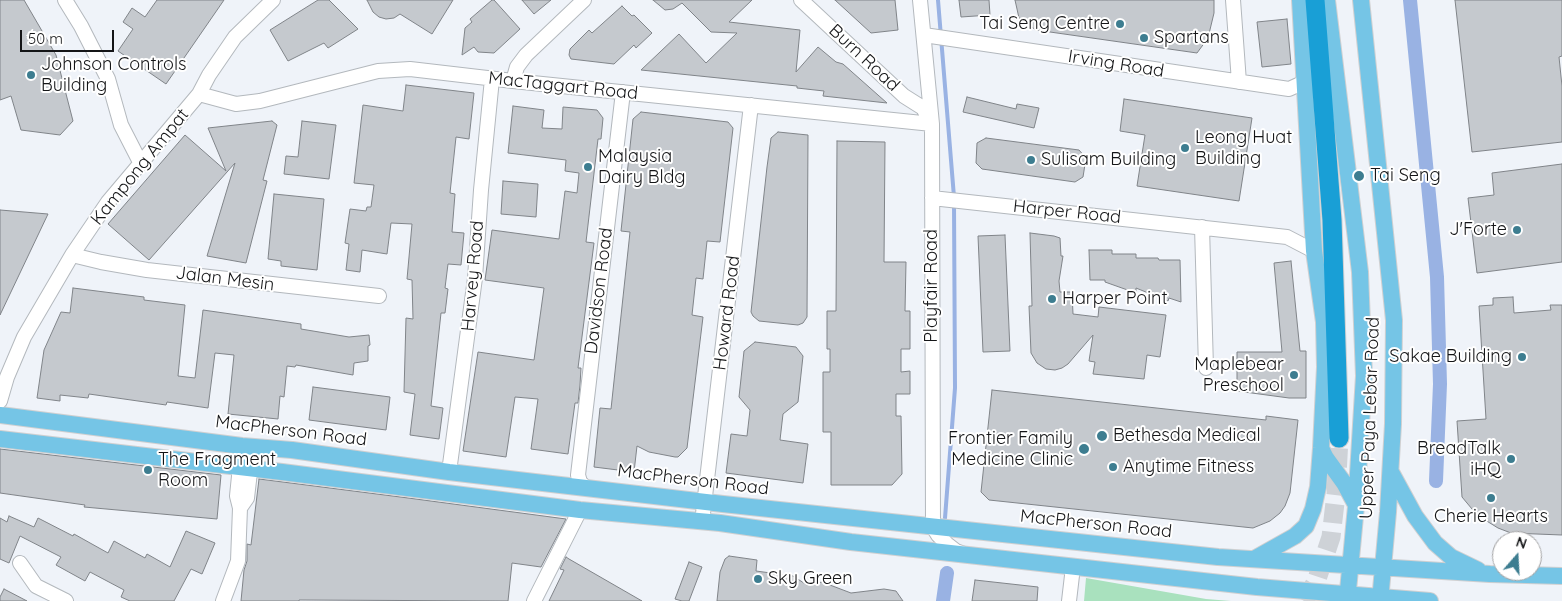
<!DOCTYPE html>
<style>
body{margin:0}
#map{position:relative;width:1562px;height:601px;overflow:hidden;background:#eff3f9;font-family:Quicksand,sans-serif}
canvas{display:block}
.north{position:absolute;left:1492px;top:531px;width:50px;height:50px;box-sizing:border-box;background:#fff;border:1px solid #a1a1a2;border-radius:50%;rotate:19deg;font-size:14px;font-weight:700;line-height:20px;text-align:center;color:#141517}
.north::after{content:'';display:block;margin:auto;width:18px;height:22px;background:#3d7d90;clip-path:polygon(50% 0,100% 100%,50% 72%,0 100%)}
.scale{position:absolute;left:20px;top:30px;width:94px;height:22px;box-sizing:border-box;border:2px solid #141517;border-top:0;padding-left:6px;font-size:15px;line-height:18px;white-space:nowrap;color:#141517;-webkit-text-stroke:4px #fff;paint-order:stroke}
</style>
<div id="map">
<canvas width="1562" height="601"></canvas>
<div class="north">N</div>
<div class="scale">50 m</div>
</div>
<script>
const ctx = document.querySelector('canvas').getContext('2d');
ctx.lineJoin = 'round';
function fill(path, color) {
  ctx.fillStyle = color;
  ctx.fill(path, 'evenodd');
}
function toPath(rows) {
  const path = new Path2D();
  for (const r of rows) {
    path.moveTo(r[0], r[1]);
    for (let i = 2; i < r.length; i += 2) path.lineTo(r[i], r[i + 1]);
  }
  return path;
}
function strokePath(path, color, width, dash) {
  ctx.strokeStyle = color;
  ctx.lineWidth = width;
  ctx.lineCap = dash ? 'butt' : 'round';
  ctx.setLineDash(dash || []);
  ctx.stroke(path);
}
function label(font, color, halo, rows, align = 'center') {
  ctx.font = font + ' Quicksand,sans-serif';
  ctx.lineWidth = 4;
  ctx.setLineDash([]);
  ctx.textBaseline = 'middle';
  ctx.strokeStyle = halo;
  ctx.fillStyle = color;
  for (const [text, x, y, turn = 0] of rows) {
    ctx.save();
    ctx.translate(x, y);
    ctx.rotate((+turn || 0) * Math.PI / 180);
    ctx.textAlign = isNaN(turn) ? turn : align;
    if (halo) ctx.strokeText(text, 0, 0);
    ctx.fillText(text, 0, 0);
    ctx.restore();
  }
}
fill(toPath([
 [1086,578,1206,599,1231,601,1084,601]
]), '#a9e1be');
strokePath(toPath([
 [938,0,954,197],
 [945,518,955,388,954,204]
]), '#99b2e3', 4);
strokePath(toPath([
 [1410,0,1437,277,1440,384,1436,481],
 [943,601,947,573]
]), '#99b2e3', 14);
const building = toPath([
 [0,0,24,0,56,55,73,121,60,135,21,130,11,96,0,100,0,0],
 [157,0,224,0,166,84,118,51,133,29,123,22,132,8,145,17,157,0],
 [318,0,329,0,358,29,328,48,324,43,288,61,270,30,318,0],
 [367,0,453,0,432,34,400,14,394,18,386,19,379,17,373,12,367,0],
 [492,0,494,0,520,29,494,53,478,52,474,47,462,55,465,28,472,22,470,19,492,0],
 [522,0,551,0,534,14,522,0],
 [653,0,752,0,729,22,800,30,796,72,818,47,836,62,843,64,887,103,823,96,824,91,797,88,797,86,641,70,679,34,706,63,737,33,711,32,682,3,673,9,665,10,653,0],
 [835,0,895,0,898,30,871,33,835,0],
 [959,0,989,0,990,15,961,17,959,0],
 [1015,0,1214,0,1214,13,1208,38,1197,53,1036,30,1019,18,1015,0],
 [1455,0,1562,0,1562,56,1559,57,1562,86,1562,142,1472,152,1455,0],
 [622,6,632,16,634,15,652,33,636,48,634,45,614,64,571,59,569,55,570,49,589,30,592,33,622,6],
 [1287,19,1291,64,1262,67,1257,22,1287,19],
 [406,85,474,93,469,139,456,137,450,193,455,194,452,232,464,233,461,265,448,264,445,288,448,289,445,313,441,313,431,406,443,408,439,439,410,435,415,394,404,392,406,318,413,319,412,280,407,279,412,224,391,223,387,254,362,250,360,272,346,270,349,244,345,243,350,209,366,211,367,207,371,207,374,185,354,183,363,105,403,111,406,85],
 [967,97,1016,109,1017,104,1039,108,1034,128,963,112,967,97],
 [1124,99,1252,118,1239,201,1137,186,1145,135,1120,131,1124,99],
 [513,106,544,110,542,128,562,129,563,107,597,110,603,118,601,139,598,139,586,242,594,243,578,368,581,368,580,385,578,403,575,403,568,454,531,449,538,399,515,397,506,457,463,451,478,352,534,360,544,288,485,280,492,230,559,239,565,191,577,193,579,173,565,171,566,160,508,153,513,106],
 [641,112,728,122,733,128,720,242,707,241,703,279,696,278,692,315,703,317,687,448,678,457,675,457,649,452,637,446,634,472,594,467,600,408,611,409,630,232,621,231,633,119,641,112],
 [272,121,277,125,263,180,267,181,246,263,207,256,235,163,149,260,108,224,185,135,226,171,208,128,272,121],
 [302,121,336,125,329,179,284,174,286,156,298,157,302,121],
 [778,132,808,135,807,317,803,323,798,325,759,321,753,316,751,312,767,167,771,138,778,132],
 [986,138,1079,150,1086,158,1083,177,1075,182,982,169,976,163,977,143,986,138],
 [837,141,885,142,884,262,906,262,905,311,910,311,910,349,901,349,901,372,910,371,910,394,896,394,896,416,901,416,902,474,892,485,831,485,831,432,823,432,823,372,830,372,830,349,827,349,827,311,836,311,837,141],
 [1562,164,1562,262,1477,273,1468,198,1494,195,1492,173,1562,164],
 [503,181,538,184,536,217,501,214,503,181],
 [274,194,324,199,317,270,281,266,281,261,268,259,274,194],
 [0,210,48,214,0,315,0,210],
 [1030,233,1054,236,1060,238,1061,256,1063,256,1059,281,1060,292,1072,292,1073,314,1098,317,1099,307,1166,315,1160,357,1147,355,1144,379,1093,374,1095,362,1089,361,1093,335,1068,364,1062,368,1055,370,1046,369,1037,363,1031,353,1029,306,1032,306,1030,233],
 [1005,235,1010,351,983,352,978,236,1005,235],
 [1089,250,1112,250,1112,254,1136,254,1136,258,1158,258,1159,260,1180,260,1181,302,1169,298,1168,301,1136,288,1136,293,1105,282,1105,280,1090,280,1089,250],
 [1291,261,1300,351,1306,351,1306,398,1289,398,1237,391,1237,352,1282,352,1274,263,1291,261],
 [73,288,144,297,144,300,185,305,178,376,195,378,203,310,301,324,301,329,349,337,369,335,370,345,368,346,368,361,354,363,353,375,296,365,295,367,287,366,284,397,280,396,278,419,228,414,234,355,215,353,208,408,167,402,166,405,89,394,88,398,60,395,60,401,37,398,44,350,61,312,70,313,73,288],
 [1513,297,1514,313,1551,310,1550,305,1562,305,1562,535,1511,533,1498,528,1477,515,1462,497,1457,421,1486,419,1479,306,1493,305,1493,298,1513,297],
 [755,342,796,347,803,356,798,402,783,414,780,440,808,444,803,483,726,473,731,434,747,436,750,410,739,397,744,351,755,342],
 [313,387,390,397,386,430,309,420,313,387],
 [992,390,1266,420,1266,416,1298,420,1290,493,1285,506,1280,513,1270,521,1253,528,989,500,981,492,992,390],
 [0,449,221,475,217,519,84,507,85,505,0,493,0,449],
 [259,479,408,498,566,519,541,567,512,563,508,601,299,600,299,601,241,601,244,570,247,561,247,544,251,545,259,479],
 [9,516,34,527,38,518,73,536,74,534,108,553,114,541,145,558,147,554,170,567,186,531,215,543,202,574,191,569,174,601,130,601,121,597,124,590,90,572,85,581,56,565,61,557,20,536,9,563,0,559,0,518,7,522,9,516],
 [729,556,757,560,756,571,793,576,807,585,822,582,851,593,884,589,896,591,903,601,717,601,720,572,725,559,729,556],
 [566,557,569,559,642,601,549,601,564,570,560,569,566,557],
 [689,562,702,567,689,601,682,601,675,599,689,562],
 [975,580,1038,587,1037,601,972,601,975,580],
 [4,589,27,601,0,601,0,597,4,589]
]);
fill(building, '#c5c9ce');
strokePath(building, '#808489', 1);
strokePath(toPath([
 [1304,601,1316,582,1331,537,1336,494,1339,438]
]), '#ced2d7', 19, [19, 9]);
const minor = toPath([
 [65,0,81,26,108,79,121,125,140,162],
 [801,0,904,96,923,108,930,121],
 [920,0,932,124,933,527,938,535,947,544,956,551,964,554],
 [1233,0,1239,82],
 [924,35,1289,89,1300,84,1305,79],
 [513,81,517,67,526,55,584,0],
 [199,94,236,104,260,101,378,71,410,69,513,81,932,124],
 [932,198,1287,237,1314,251],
 [1202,227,1206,368],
 [72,255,101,262,147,270,379,296],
 [0,401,7,377,24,337,72,255,108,202,199,94,209,75,235,37,273,0],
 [449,472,475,278,481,190,492,79],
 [586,488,580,482,578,475,623,92],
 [240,508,247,498,253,446],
 [702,522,751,105],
 [20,563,36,586,66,601],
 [223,601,238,561,240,508,237,496,242,446],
 [534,601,580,510],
 [1069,601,1073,567]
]);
const major = toPath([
 [1327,0,1360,272,1364,376,1356,506,1347,601],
 [1361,0,1394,320,1393,424,1388,512,1380,601],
 [0,415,242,446,292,450,449,472,723,504,1218,557,1490,574,1562,576],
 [0,439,282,472,580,510,720,523,851,542,1257,587,1430,601],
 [1321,448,1326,458,1344,483,1356,505],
 [1391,472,1415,516,1435,543,1451,557,1478,570],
 [1254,559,1295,536,1306,526,1313,509,1318,487,1321,448,1325,367,1324,322,1314,251,1300,0]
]);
const highway = toPath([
 [1315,0,1332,220,1339,438]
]);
strokePath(minor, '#b3b8bd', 16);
strokePath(major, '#d0d0d1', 18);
strokePath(highway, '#d0d0d1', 21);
strokePath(minor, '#fff', 14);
strokePath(major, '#75c5e6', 16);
strokePath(highway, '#199fd6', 19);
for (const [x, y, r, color] of [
 [1120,24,5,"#3d7d90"],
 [1144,38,5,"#3d7d90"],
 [31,75,5,"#3d7d90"],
 [1185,148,5,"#3d7d90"],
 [1031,160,5,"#3d7d90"],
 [588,167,5,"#3d7d90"],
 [1359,176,6,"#3d7d90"],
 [1517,230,5,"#3d7d90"],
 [1052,299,5,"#3d7d90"],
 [1522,357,5,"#3d7d90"],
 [1294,375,5,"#3d7d90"],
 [1102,436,6,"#3d7d90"],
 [1084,449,6,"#3d7d90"],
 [1511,459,5,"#3d7d90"],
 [1113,467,5,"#3d7d90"],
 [148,470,5,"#3d7d90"],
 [1491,498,5,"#3d7d90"],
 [758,579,5,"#3d7d90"]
]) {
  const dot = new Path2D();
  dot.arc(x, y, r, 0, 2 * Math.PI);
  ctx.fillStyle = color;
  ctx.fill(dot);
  strokePath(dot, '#fff', 2);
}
label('18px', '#141517', '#fff', [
 ["Tai Seng Centre",1110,24,"right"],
 ["Spartans",1154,38],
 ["Johnson Controls",41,65],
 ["Building",41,86],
 ["Leong Huat",1195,138],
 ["Building",1195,159],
 ["Malaysia",598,157],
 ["Dairy Bldg",598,178],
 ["Sulisam Building",1041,160],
 ["Tai Seng",1370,176],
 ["J'Forte",1507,230,"right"],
 ["Harper Point",1062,299],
 ["Sakae Building",1512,357,"right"],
 ["Maplebear",1284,365,"right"],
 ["Preschool",1284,386,"right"],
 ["Bethesda Medical",1113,436],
 ["Frontier Family",1073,439,"right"],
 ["Medicine Clinic",1073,460,"right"],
 ["BreadTalk",1501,449,"right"],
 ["iHQ",1501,470,"right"],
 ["The Fragment",158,460],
 ["Room",158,481],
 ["Anytime Fitness",1123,467],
 ["Cherie Hearts",1491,517,"center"],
 ["Sky Green",768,579]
], 'left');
label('18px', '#141517', '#fff', [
 ["Burn Road",864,58,43],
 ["Irving Road",1116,64,9],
 ["MacTaggart Road",563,86,6],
 ["Kampong Ampat",140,167,-51],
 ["Harper Road",1067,212,6],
 ["Harvey Road",473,276,-85],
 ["Jalan Mesin",225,279,7],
 ["Playfair Road",932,286,-90],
 ["Davidson Road",599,291,-83],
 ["Howard Road",727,313,-83],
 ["Upper Paya Lebar Road",1370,418,-88],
 ["MacPherson Road",291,431,7],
 ["MacPherson Road",693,480,7],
 ["MacPherson Road",1096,524,6]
]);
</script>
